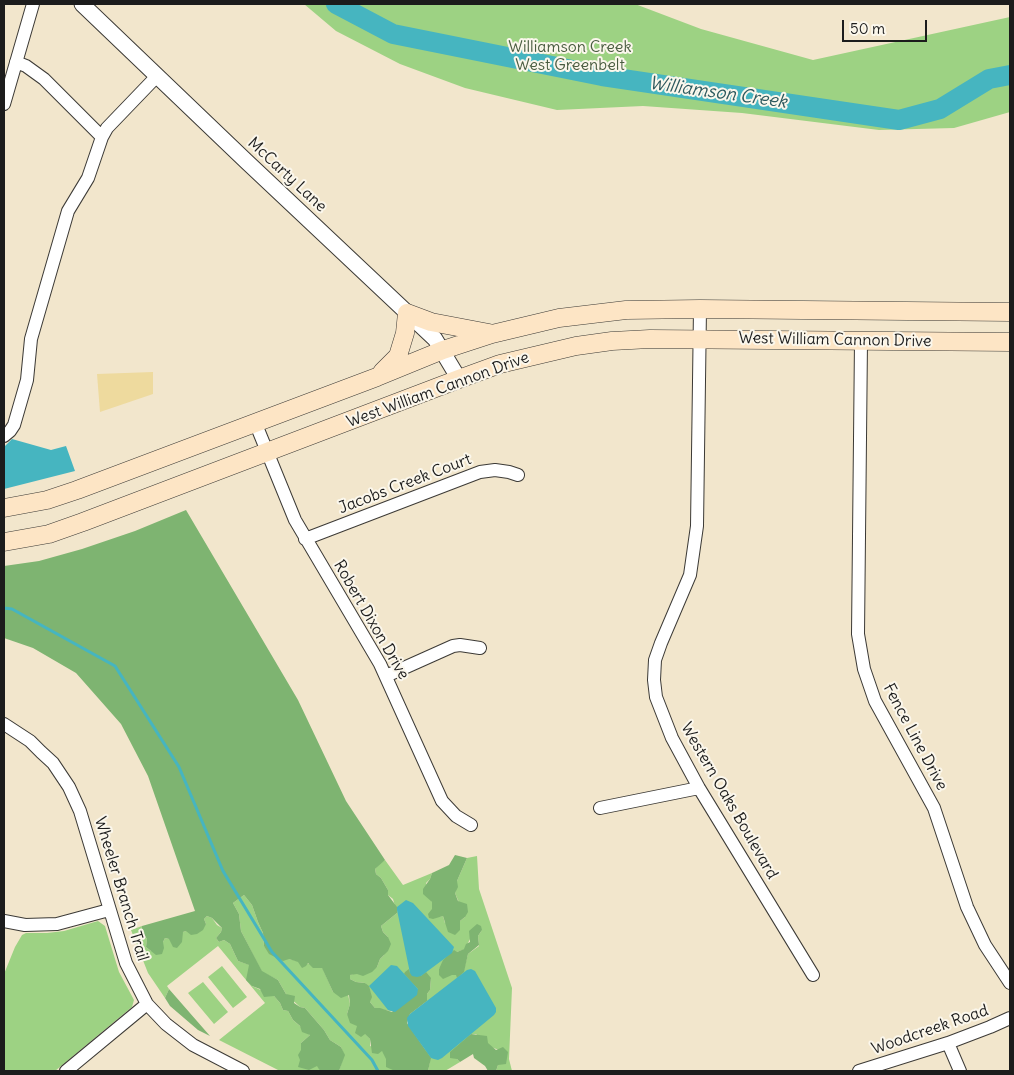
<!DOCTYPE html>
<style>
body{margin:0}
#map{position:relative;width:1014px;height:1075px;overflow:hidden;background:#f2e6cc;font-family:Delius,sans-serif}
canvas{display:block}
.frame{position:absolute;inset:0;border:5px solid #1c1c1c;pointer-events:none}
.scale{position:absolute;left:842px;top:20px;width:85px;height:22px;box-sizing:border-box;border:2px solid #1c1c1c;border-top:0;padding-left:6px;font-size:15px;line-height:18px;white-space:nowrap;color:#1c1c1c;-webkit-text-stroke:4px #fbf7ec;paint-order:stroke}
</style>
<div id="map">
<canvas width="1014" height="1075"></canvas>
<div class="frame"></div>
<div class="scale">50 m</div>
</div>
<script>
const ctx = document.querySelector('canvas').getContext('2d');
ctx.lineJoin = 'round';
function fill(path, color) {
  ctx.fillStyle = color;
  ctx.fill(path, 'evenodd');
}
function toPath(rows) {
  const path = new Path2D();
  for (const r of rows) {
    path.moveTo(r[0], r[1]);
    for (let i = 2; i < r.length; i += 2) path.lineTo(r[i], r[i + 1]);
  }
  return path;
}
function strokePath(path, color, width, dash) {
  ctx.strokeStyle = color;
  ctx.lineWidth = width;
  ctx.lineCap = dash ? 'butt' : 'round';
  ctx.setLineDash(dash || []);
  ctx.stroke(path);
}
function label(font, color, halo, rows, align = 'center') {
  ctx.font = font + ' Delius,sans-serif';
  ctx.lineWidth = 4;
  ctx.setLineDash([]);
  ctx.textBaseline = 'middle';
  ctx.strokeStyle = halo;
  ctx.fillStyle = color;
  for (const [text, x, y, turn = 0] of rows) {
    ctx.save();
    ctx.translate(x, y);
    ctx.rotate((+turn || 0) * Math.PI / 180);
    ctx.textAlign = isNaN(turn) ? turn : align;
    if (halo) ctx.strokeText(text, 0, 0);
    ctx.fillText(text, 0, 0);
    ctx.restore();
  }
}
fill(toPath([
 [304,4,635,4,701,29,813,60,1010,17,1010,112,954,128,879,130,742,113,643,106,557,110,465,88,400,64,336,31],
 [477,856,479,889,512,988,509,1059,512,1071,496,1071,498,1065,499,1050,491,1047,476,1034,471,1034,457,1059,460,1062,445,1071,428,1071,430,1061,410,1014,427,1001,427,994,430,990,431,978,395,1012,375,1008,370,1002,371,994,365,983,356,982,350,979,350,975,377,967,380,959,384,955,388,937,383,932,381,926,397,913,393,899,388,895,388,890,381,878,376,874,375,869,380,863,385,860,403,885,432,873,430,879,426,883,432,902,432,909,437,917,443,916,445,923,460,921,465,917,455,893,457,881,467,858],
 [482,930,478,936,479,946,468,954,464,969,456,975,439,969,457,952,465,949,471,937],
 [244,895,252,905,258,922,263,933,264,946,289,959,322,967,333,992,348,994,350,1004,347,1014,370,1039,370,1046,382,1050,395,1071,339,1071,344,1055,341,1047,330,1040,324,1030,305,1008,300,1007,286,994,278,980,262,972,241,931,239,914,233,903],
 [207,916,212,918,217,925,222,928,221,932,216,938,219,942,224,940,230,944,238,961,250,965,252,986,274,996,280,1003,283,1010,288,1011,293,1020,310,1035,301,1043,301,1050,318,1066,320,1071,280,1071,219,1040,265,1003,218,946,167,986,169,989,165,998,148,973,131,930,142,926,141,931,147,939,146,947,151,951,163,942,165,938,169,939,183,932,206,924,204,919],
 [98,921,105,926,119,972,134,1000,132,1007,55,1071,4,1071,4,974,15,947,22,935,26,933,47,933,64,931],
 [222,966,247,997,233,1008,208,977],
 [203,982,228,1012,214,1024,188,993]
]), '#9dd283');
fill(toPath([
 [186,510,298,700,346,801,385,860,375,869,376,874,381,878,388,890,388,895,397,907,397,913,381,926,383,932,388,937,391,944,388,951,380,959,377,967,372,972,363,976,357,974,350,975,350,979,356,982,365,983,369,986,372,997,370,1002,375,1008,380,1008,392,1012,418,989,404,974,405,972,409,969,410,973,421,976,426,972,431,978,430,990,427,994,427,1001,410,1014,407,1023,431,1058,428,1071,395,1071,386,1067,386,1059,382,1051,378,1054,372,1053,370,1039,365,1034,361,1037,355,1033,357,1026,350,1023,347,1014,350,1004,349,995,341,998,333,992,322,968,313,968,308,963,306,966,302,968,298,962,289,959,283,961,269,954,264,946,263,933,258,922,252,905,244,895,233,903,239,914,241,931,262,971,278,980,286,994,295,996,294,1003,300,1007,305,1008,324,1030,330,1040,341,1047,345,1055,339,1071,320,1071,317,1066,309,1070,298,1067,300,1060,298,1055,301,1050,301,1043,310,1035,302,1032,300,1026,293,1020,288,1011,283,1010,280,1003,274,996,264,997,260,989,252,986,246,980,249,965,238,961,230,944,224,940,219,942,216,938,221,932,222,928,212,918,207,916,204,919,206,924,203,930,197,934,191,935,186,931,183,932,182,942,177,948,173,947,169,939,165,938,163,942,164,948,162,954,156,955,146,947,147,939,141,931,142,926,195,911,148,776,121,724,76,673,33,648,4,638,4,566,39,561,82,549,135,531],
 [455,855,467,858,457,881,458,887,455,893,458,901,467,904,468,912,465,917,460,921,460,930,455,935,448,932,443,916,433,919,429,918,428,914,432,909,432,902,423,894,423,889,430,879,432,873,449,865],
 [477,924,481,926,482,930,478,936,479,945,468,954,464,972,457,978,456,975,452,975,443,979,439,975,439,969,443,960,454,950,457,952,464,949,466,944,470,942,469,931],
 [169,989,210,1036,198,1030,170,1006,165,998],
 [471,1034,487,1036,488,1043,496,1050,503,1047,508,1052,506,1064,498,1065,496,1071,488,1071,485,1066,474,1058,473,1054,460,1062,457,1059,450,1058,450,1052]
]), '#7eb471');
fill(toPath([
 [153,372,153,394,100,412,97,374]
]), '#eeda9e');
fill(toPath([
 [12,439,51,450,66,446,75,471,4,489,4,447],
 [406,900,413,903,454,947,452,953,421,976,417,977,412,976,410,973,397,910,397,907],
 [391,965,397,966,418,989,417,995,395,1012,388,1010,369,986],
 [471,969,475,971,496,1008,496,1012,494,1015,442,1058,438,1060,434,1059,431,1058,408,1026,407,1018,410,1014,467,970]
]), '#46b5c0');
strokePath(toPath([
 [4,608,12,609,115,666,179,767,223,871,272,952,372,1060,378,1071]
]), '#46b5c0', 3);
strokePath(toPath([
 [336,4,393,34,602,76,899,120,940,109,989,79,1010,75]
]), '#46b5c0', 20);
const minor = toPath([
 [16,62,26,66,44,79,102,137],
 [4,104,33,4],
 [700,309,697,526,690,575,661,643,655,660,654,680,656,697,672,738,699,788,813,975],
 [861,341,858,634,864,669,875,701,934,808,967,907,985,945,1010,983],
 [255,422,295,520,380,664,442,801,456,816,471,825],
 [4,436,10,431,14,425,27,380,31,339,68,211,88,178,102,137,107,128,157,76],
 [305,539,480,472,495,470,509,472,518,475],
 [386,676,453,646,460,645,480,648],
 [4,724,30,741,41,752,53,763,69,787,80,811,126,963,147,1004,166,1024,193,1045,243,1071],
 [600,808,699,788],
 [4,921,25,925,57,924,109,910],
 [948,1043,960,1071],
 [66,1071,147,1004],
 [859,1071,948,1043,990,1027,1010,1018]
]);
const tertiary = toPath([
 [82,4,246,161,435,339,459,379]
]);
const secondary = toPath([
 [382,372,398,356,405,333,407,313,431,322,489,333],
 [4,508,47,500,77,490,377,377,443,350,492,334,559,318,626,310,700,309,1010,312],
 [4,542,49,534,83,522,459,379,500,364,576,346,612,341,650,339,1010,342]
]);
strokePath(minor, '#3c3a36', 14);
strokePath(tertiary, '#3c3a36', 17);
strokePath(secondary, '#3c3a36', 19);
strokePath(minor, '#fff', 12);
strokePath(tertiary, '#fff', 15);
strokePath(secondary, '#fde5c5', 18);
label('16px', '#495c40', '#fbf7ec', [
 ["Williamson Creek",570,47],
 ["West Greenbelt",570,65]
]);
label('16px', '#1c1c1c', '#fbf7ec', [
 ["McCarty Lane",287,175,43],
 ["West William Cannon Drive",835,340,1],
 ["West William Cannon Drive",438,390,-20],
 ["Jacobs Creek Court",405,484,-21],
 ["Robert Dixon Drive",371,620,60],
 ["Fence Line Drive",915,737,62],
 ["Western Oaks Boulevard",729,801,60],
 ["Wheeler Branch Trail",121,889,73],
 ["Woodcreek Road",930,1030,-19]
]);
label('italic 18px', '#2d595e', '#fbf7ec', [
 ["Williamson Creek",718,93,8]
]);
</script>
